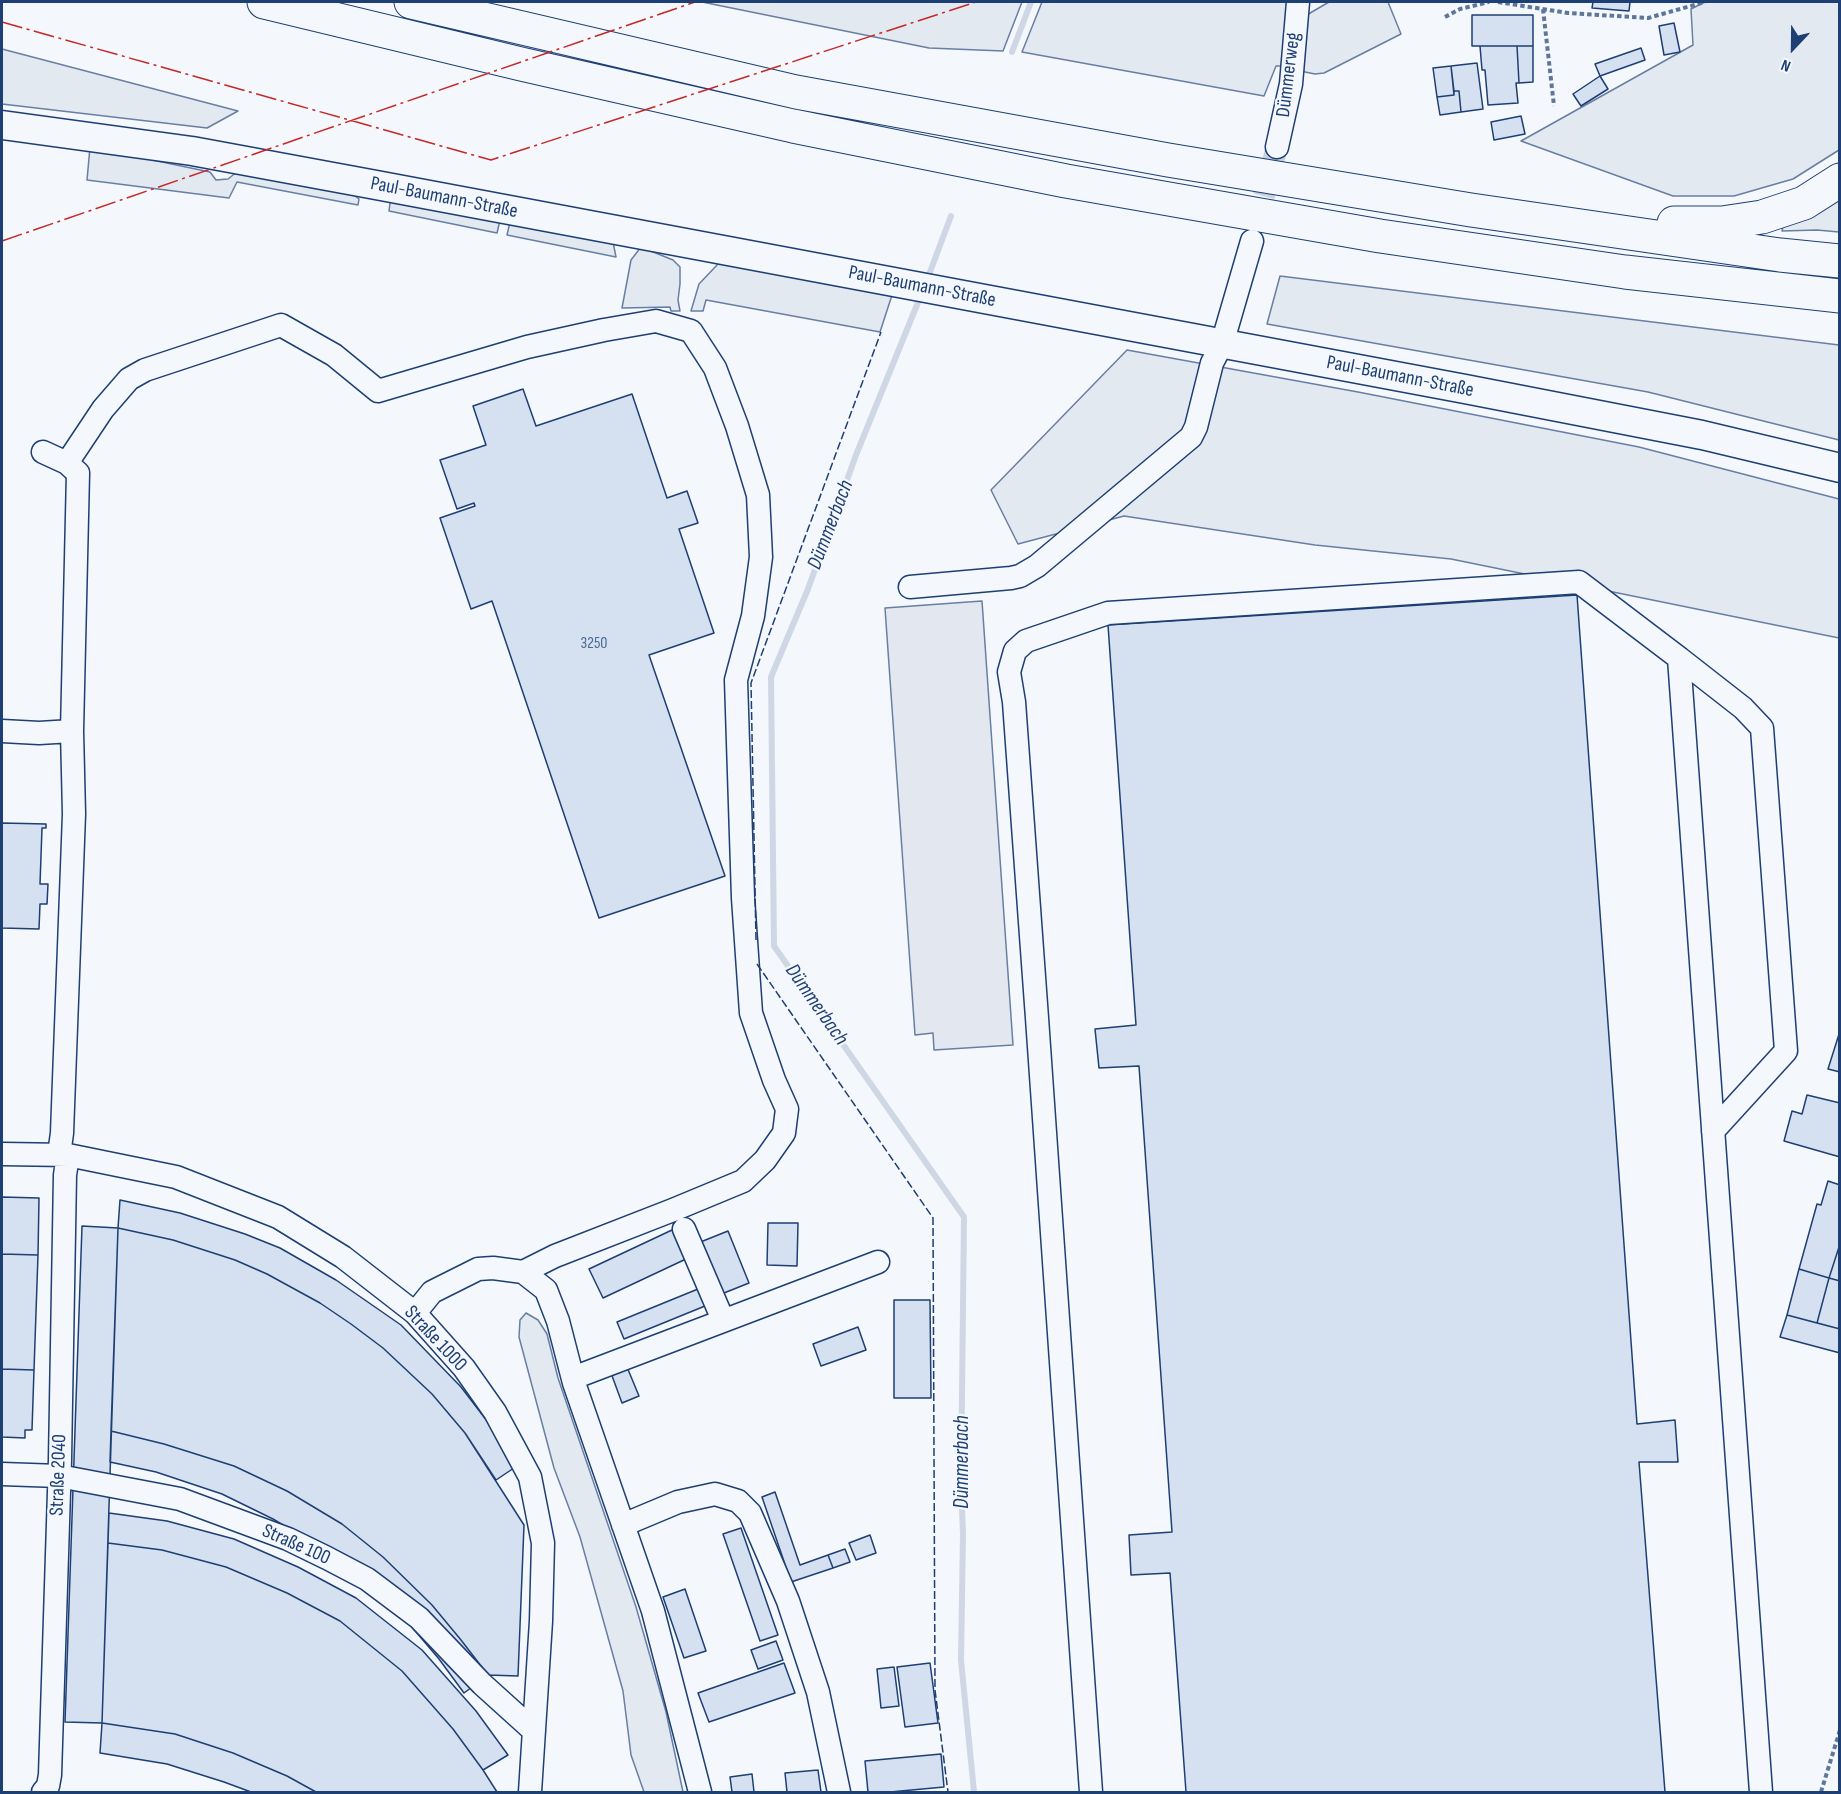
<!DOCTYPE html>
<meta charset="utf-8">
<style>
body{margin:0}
#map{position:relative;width:1841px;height:1794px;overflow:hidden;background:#f4f7fb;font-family:"Sofia Sans Condensed",sans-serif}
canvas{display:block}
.frame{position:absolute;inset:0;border:3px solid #1d3f73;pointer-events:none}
.north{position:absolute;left:1763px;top:18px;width:60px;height:60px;-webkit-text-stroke:4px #f4f7fb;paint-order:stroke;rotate:202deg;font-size:16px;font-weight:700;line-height:24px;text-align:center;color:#1d3f73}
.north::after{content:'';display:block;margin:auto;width:21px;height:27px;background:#1d3f73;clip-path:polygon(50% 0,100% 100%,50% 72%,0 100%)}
</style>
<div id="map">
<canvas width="1841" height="1794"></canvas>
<div class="frame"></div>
<div class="north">N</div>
</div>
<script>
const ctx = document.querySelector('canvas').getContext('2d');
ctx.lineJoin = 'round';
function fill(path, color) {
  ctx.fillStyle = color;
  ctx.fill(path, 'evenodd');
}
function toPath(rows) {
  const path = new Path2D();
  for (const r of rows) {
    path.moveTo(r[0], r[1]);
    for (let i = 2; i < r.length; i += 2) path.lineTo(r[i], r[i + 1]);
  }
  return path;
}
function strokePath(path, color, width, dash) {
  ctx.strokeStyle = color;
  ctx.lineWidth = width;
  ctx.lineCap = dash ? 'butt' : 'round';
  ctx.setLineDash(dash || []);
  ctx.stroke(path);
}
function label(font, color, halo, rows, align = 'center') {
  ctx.font = font + ' "Sofia Sans Condensed",sans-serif';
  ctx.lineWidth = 4.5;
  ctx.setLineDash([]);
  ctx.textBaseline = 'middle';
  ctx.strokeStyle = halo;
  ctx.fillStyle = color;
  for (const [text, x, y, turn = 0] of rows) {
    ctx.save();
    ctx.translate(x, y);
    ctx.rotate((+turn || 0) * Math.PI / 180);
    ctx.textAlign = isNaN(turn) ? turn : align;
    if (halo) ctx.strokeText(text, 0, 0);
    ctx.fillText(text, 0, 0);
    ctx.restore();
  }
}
const green = toPath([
 [702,2,1022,2,1003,51,929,48,702,2],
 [1042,2,1288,2,1283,66,1276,66,1264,96,1022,52,1042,2],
 [1329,2,1388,2,1401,34,1324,73,1315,74,1305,72,1302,69,1305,16,1329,2],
 [1705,2,1839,2,1839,150,1793,179,1734,196,1673,196,1521,141,1693,45,1691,9,1705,2],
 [2,49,238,111,207,128,2,104,2,49],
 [90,147,210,172,216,180,228,179,238,171,349,191,359,199,358,205,237,182,229,198,87,180,90,147],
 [1839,196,1839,232,1817,230,1782,231,1783,227,1839,196],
 [393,200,500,220,497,233,389,211,390,203,393,200],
 [510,222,613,242,616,257,507,235,510,222],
 [641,247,673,260,680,267,680,284,678,300,680,311,671,311,670,307,622,308,631,260,641,247],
 [739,263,893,292,880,332,706,300,703,311,691,311,699,284,718,264,739,263],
 [1280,276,1839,345,1839,440,1648,392,1267,324,1280,276],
 [1127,350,1358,392,1639,447,1839,499,1839,638,1451,559,1315,545,1124,516,1018,544,991,490,1127,350],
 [526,1313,538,1320,547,1334,558,1378,636,1607,666,1712,683,1792,644,1792,631,1755,623,1691,580,1537,554,1468,519,1337,520,1320,526,1313]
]);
fill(green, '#e3e9f0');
strokePath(green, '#687fa3', 1.5);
const parking = toPath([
 [982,601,1013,1045,934,1050,933,1033,915,1035,885,608,982,601]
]);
fill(parking, '#e3e8f0');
strokePath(parking, '#687fa3', 1.5);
strokePath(toPath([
 [1012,52,1031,2],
 [927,280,951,216],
 [921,295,856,455,808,589,771,677,774,946,964,1217,961,1484,963,1534,961,1660,974,1792]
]), '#cfd7e4', 6);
const building = toPath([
 [1593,2,1630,2,1629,11,1592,8,1593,2],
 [1472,15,1533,15,1533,46,1472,46,1472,15],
 [1674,23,1680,52,1664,55,1659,26,1674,23],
 [1480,46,1517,46,1519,83,1516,83,1518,103,1488,105,1485,70,1482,70,1480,46],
 [1517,46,1533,46,1533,82,1519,83,1517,46],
 [1641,48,1645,60,1600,76,1595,64,1641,48],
 [1477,63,1483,109,1461,112,1459,91,1454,91,1451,66,1477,63],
 [1451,66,1454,95,1437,97,1433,68,1451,66],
 [1600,76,1608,89,1581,106,1573,94,1600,76],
 [1454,91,1459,91,1461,112,1440,115,1437,97,1454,95,1454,91],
 [1521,116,1525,134,1494,140,1491,122,1521,116],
 [523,389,536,426,632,394,667,498,687,491,698,523,679,529,714,633,649,655,725,876,599,918,492,601,471,609,440,518,475,506,474,503,457,509,440,460,486,445,473,406,523,389],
 [1577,595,1637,1424,1675,1420,1678,1462,1639,1462,1665,1792,1186,1792,1170,1573,1131,1575,1129,1535,1172,1532,1139,1066,1099,1068,1095,1029,1136,1025,1108,625,1577,595],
 [2,823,46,824,46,828,42,828,40,884,48,884,47,904,40,904,39,929,2,928,2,823],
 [1840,1031,1840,1072,1828,1069,1840,1031],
 [1807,1095,1840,1103,1840,1157,1784,1141,1792,1111,1802,1114,1807,1095],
 [1828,1181,1840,1185,1840,1244,1829,1278,1799,1269,1817,1204,1821,1205,1828,1181],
 [2,1197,39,1198,38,1255,2,1254,2,1197],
 [120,1200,180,1213,245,1234,280,1248,336,1280,401,1325,461,1387,520,1464,496,1480,465,1433,432,1394,383,1348,351,1324,320,1303,267,1274,235,1260,173,1240,118,1228,120,1200],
 [768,1223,798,1223,797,1266,767,1265,768,1223],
 [82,1226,118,1228,102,1723,65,1722,82,1226],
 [118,1228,173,1240,235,1260,267,1274,320,1303,351,1324,383,1348,432,1394,465,1433,524,1525,518,1676,488,1675,461,1640,432,1605,383,1557,342,1524,287,1491,234,1466,164,1444,111,1431,118,1228],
 [672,1230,686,1259,603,1298,589,1269,672,1230],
 [728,1231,749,1283,719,1295,698,1243,728,1231],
 [1840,1244,1840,1281,1829,1278,1840,1244],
 [2,1254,38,1255,34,1370,2,1369,2,1254],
 [1799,1269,1829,1278,1817,1323,1787,1315,1799,1269],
 [1829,1278,1840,1281,1840,1329,1817,1323,1829,1278],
 [698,1289,705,1306,624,1339,617,1322,698,1289],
 [894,1300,930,1300,931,1398,894,1398,894,1300],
 [1787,1315,1840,1329,1840,1353,1780,1337,1787,1315],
 [858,1327,866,1350,821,1366,813,1344,858,1327],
 [627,1367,639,1396,622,1403,611,1373,627,1367],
 [2,1369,34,1370,32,1430,25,1430,25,1438,2,1437,2,1369],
 [111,1431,164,1444,234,1466,287,1491,342,1524,383,1557,432,1605,461,1640,488,1675,464,1693,439,1659,411,1626,323,1549,273,1519,222,1494,156,1472,110,1462,111,1431],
 [775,1492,800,1565,828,1555,833,1568,791,1582,762,1497,775,1492],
 [109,1513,167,1521,234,1539,298,1567,356,1598,422,1650,476,1711,508,1755,483,1770,453,1729,402,1671,340,1621,287,1593,226,1567,162,1550,108,1543,109,1513],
 [741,1528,778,1635,760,1641,723,1534,741,1528],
 [870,1535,876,1553,856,1560,849,1543,870,1535],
 [108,1543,162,1550,226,1567,287,1593,340,1621,402,1671,453,1729,483,1770,497,1792,316,1792,287,1776,233,1753,175,1734,102,1723,108,1543],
 [845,1549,850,1562,833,1568,828,1555,845,1549],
 [685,1589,706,1651,684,1658,663,1597,685,1589],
 [776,1641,783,1660,758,1669,751,1650,776,1641],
 [784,1663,795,1693,709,1722,698,1693,784,1663],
 [930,1663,938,1723,905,1727,897,1667,930,1663],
 [894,1667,899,1706,881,1708,877,1669,894,1667],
 [102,1723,175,1734,233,1753,287,1776,316,1792,251,1792,224,1782,167,1764,100,1753,102,1723],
 [941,1754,944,1787,890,1792,868,1792,865,1761,941,1754],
 [818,1770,821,1792,787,1792,785,1773,818,1770],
 [752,1774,754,1792,732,1792,730,1777,752,1774]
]);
fill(building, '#d5e0f0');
strokePath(building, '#1d3f73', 1.5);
strokePath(toPath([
 [1255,228,1277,147]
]), '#c9d2e0', 22, [22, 11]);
const minor = toPath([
 [1277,147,1291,84,1298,2],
 [67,463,103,409,129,379,145,370,281,325,334,355,378,391,527,347,604,330,656,321,691,331,715,368,737,426,758,495,761,557,753,616,736,680,743,898,751,1013,774,1080,787,1109,784,1133,765,1160,743,1181,673,1210,555,1256,523,1272],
 [910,587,1011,578,1020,576,1037,566,1191,437,1196,427,1212,363,1222,344,1252,241],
 [1679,658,1743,708,1762,728,1786,1051,1713,1131],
 [2,731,39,733,72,731,78,473,67,463,43,452],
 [2,1154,68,1155,176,1177,278,1217,343,1257,415,1313,464,1368,495,1412,530,1477,543,1543,541,1621,530,1792],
 [59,1155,62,1133,74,814,72,731],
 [684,1229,723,1320],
 [415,1313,432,1292,478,1269,493,1268,523,1272,546,1290,558,1321,574,1383,653,1611,700,1792],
 [573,1378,878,1262],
 [2,1474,59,1476,180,1499,288,1539,327,1558,367,1579,419,1618,482,1684,534,1731],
 [623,1525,678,1502,715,1494,738,1501,750,1513,788,1601,818,1692,839,1792],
 [43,1792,48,1786,50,1775,60,1460,65,1175,68,1155],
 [1091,1792,1037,1018,1014,702,1009,672,1015,651,1026,641,1108,613,1579,582,1679,658,1761,1792]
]);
const major = toPath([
 [2,125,192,151,376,185,1465,389,1702,435,1840,468]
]);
const highway = toPath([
 [264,2,521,64,793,126,1066,181,1380,236,1625,272,1840,296],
 [411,2,796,92,1168,160,1471,210,1780,255,1840,261],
 [1674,223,1722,223,1762,217,1804,203,1840,180]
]);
strokePath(minor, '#1d3f73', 25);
strokePath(major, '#1d3f73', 31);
strokePath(highway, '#1d3f73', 35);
strokePath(toPath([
 [1498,2,1568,13,1648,18,1705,2],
 [1543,9,1554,106],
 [1445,17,1460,9,1489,2],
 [1821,1792,1840,1730]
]), '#5e769c', 4, [4.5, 3]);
strokePath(minor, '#f4f7fb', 22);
strokePath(major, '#f4f7fb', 28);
strokePath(highway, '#f4f7fb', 33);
strokePath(toPath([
 [756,940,751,683,881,332],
 [757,964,933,1218,935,1690,948,1792]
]), '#1d3f73', 1.5, [8, 3]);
strokePath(toPath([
 [2,22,491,160,976,2],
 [2,241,695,2]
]), '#c62828', 1.5, [21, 4.5, 3, 4.5]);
label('16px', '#4b6792', null, [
 ["3250",594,644]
]);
label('20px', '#1d3f73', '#f4f7fb', [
 ["Dümmerweg",1289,75,-83],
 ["Paul-Baumann-Straße",444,198,11],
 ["Paul-Baumann-Straße",922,287,11],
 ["Paul-Baumann-Straße",1400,377,11],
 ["Straße 1000",435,1339,47],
 ["Straße 2040",59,1475,-88],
 ["Straße 100",296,1545,24]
]);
label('italic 21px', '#1d3f73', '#f4f7fb', [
 ["Dümmerbach",831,525,-69],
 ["Dümmerbach",816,1005,55],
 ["Dümmerbach",963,1462,-90]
]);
</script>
